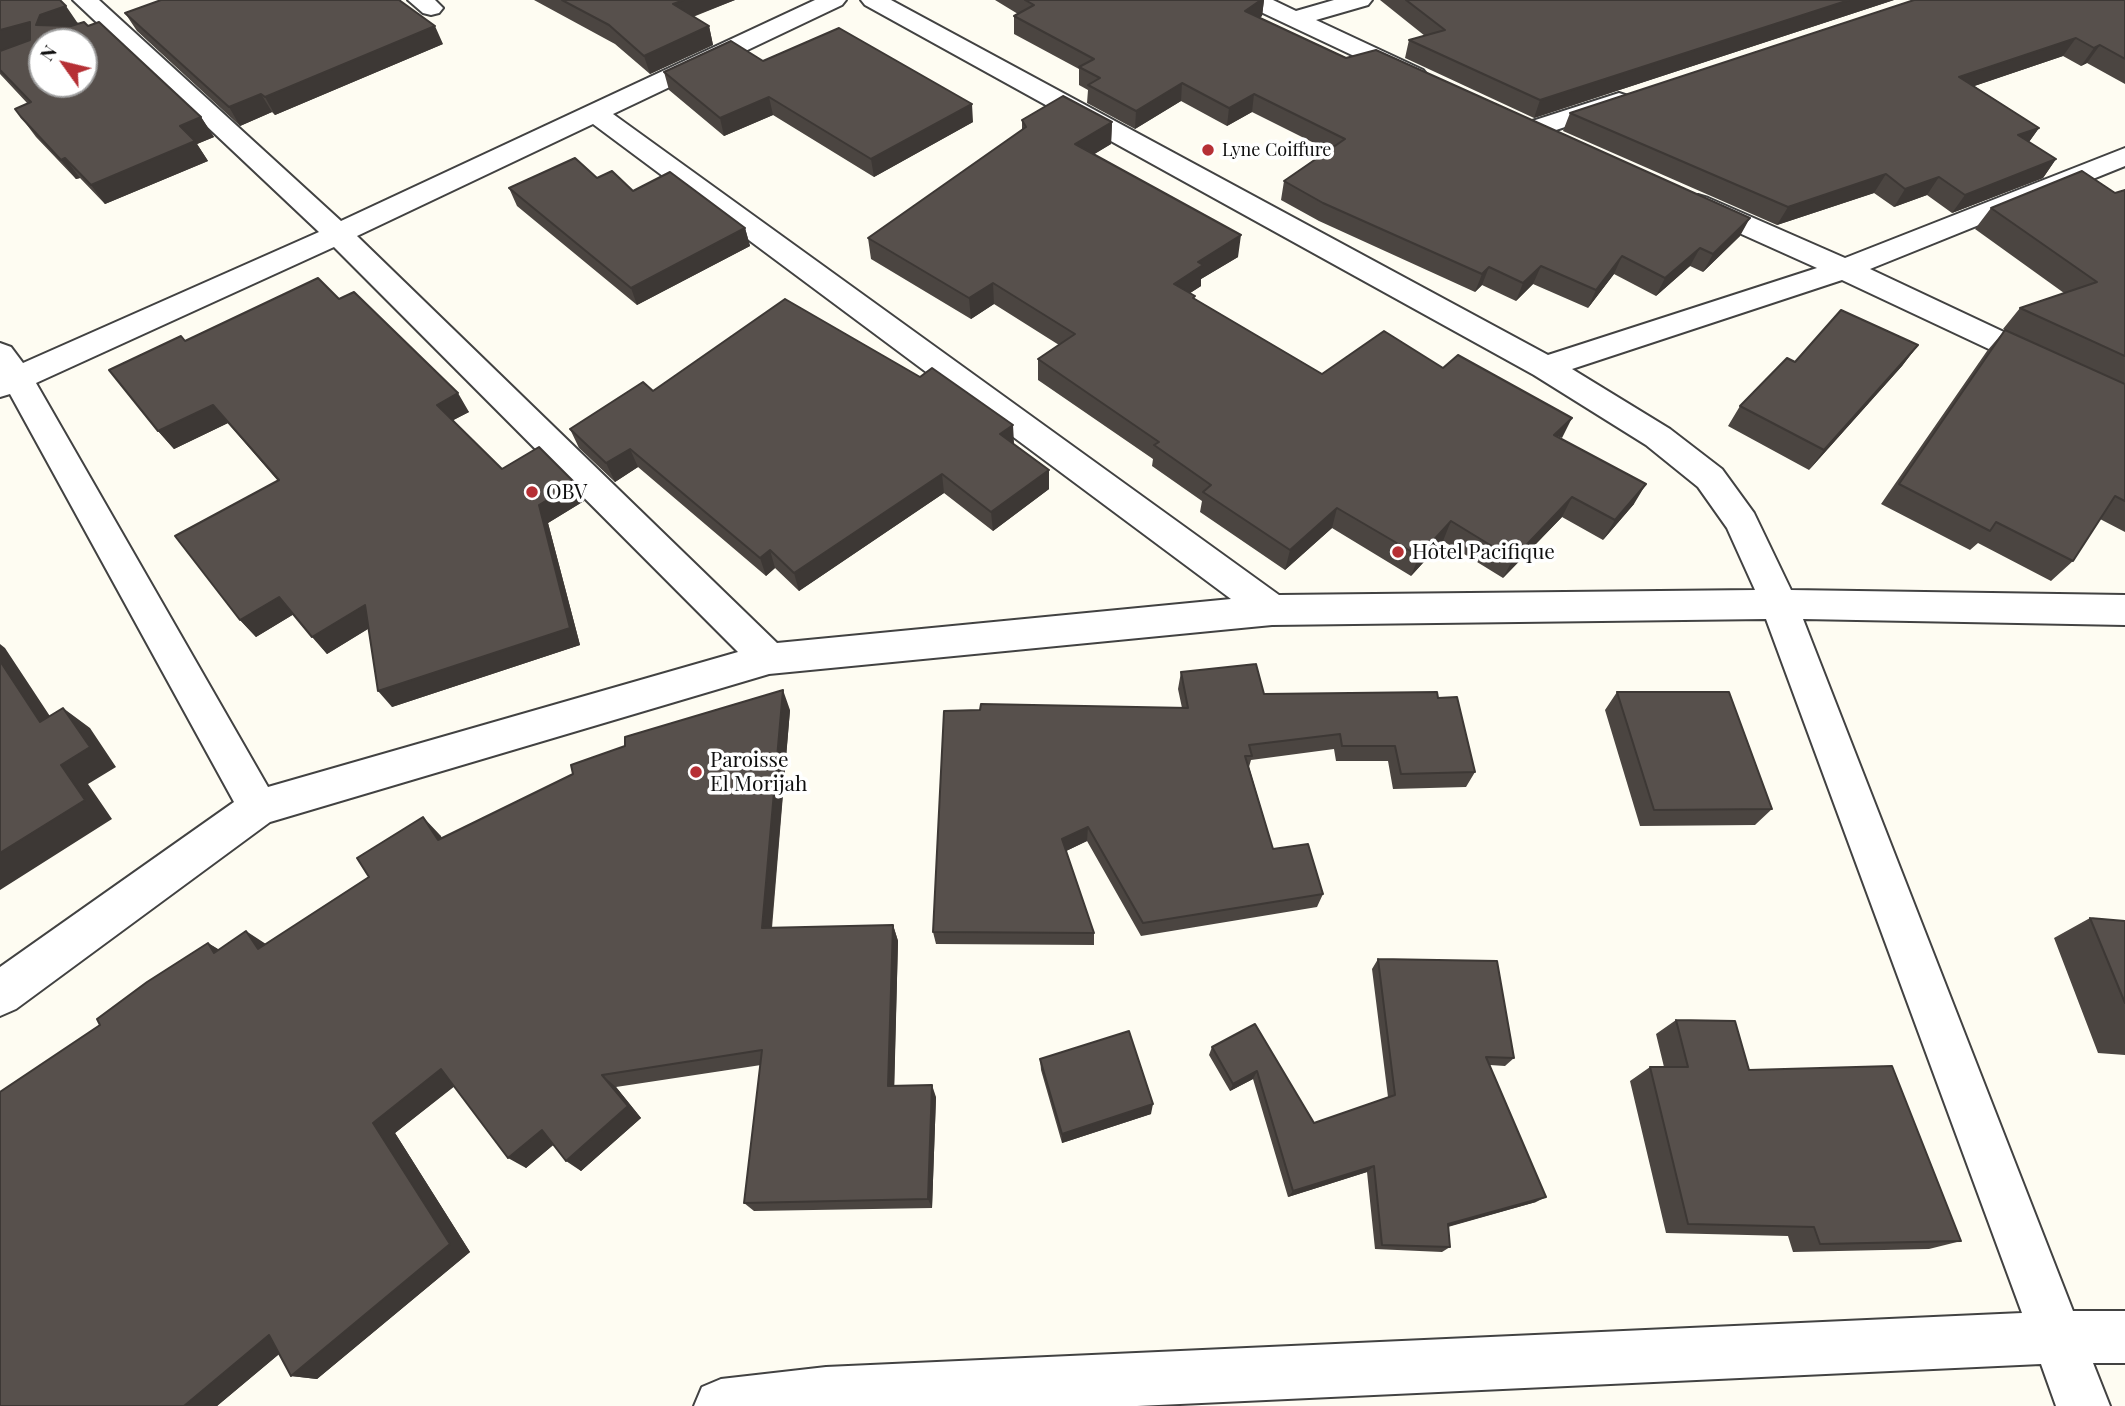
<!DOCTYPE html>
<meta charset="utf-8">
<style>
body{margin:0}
#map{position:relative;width:2125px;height:1406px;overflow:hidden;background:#fefcf2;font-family:"Playfair Display",serif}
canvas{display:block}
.north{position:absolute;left:28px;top:28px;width:70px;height:70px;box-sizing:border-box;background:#fff;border:2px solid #9f9f9f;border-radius:50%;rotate:304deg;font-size:19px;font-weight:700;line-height:28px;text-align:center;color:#0f0f0f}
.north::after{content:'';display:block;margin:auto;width:24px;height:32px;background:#b63035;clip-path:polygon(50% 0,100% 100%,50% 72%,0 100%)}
</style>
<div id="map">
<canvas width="2125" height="1406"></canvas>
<div class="north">N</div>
</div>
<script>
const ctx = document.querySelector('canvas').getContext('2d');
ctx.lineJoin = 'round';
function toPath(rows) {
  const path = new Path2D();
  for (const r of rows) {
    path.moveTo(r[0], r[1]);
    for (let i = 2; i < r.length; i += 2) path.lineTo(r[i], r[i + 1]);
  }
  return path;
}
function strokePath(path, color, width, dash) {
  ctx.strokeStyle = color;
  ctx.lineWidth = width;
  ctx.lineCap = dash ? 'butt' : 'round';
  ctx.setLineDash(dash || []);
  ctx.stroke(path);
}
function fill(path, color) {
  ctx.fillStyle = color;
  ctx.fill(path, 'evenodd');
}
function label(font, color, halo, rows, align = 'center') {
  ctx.font = font + ' "Playfair Display",serif';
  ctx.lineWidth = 7;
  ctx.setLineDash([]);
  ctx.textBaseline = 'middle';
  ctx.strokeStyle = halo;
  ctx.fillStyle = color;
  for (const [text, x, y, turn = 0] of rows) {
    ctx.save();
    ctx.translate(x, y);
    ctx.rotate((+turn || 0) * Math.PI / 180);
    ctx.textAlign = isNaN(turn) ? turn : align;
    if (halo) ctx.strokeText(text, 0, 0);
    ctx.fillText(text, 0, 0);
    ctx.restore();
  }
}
const minor = toPath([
 [73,0,99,0,341,221,815,0,846,0,842,5,613,114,1279,595,1755,590,1727,528,1698,487,1646,445,1534,375,865,5,861,0,891,0,1548,355,1817,268,1688,210,1684,204,1688,198,1698,195,1708,198,1845,258,2125,148,2125,166,1870,269,2125,389,2125,413,1842,280,1572,369,1670,429,1722,469,1754,513,1791,590,2125,595,2125,625,1803,619,2073,1311,2125,1311,2125,1363,2093,1363,2110,1406,2056,1406,2041,1364,1137,1406,694,1406,702,1387,721,1379,826,1367,2022,1313,1766,619,1272,625,769,674,270,822,16,1009,0,1016,0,967,234,802,10,394,0,397,0,343,11,347,23,363,319,232,73,0],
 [593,124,1231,599,777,643,357,236,593,124],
 [334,247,738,652,268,787,36,383,334,247],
 [408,0,435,0,443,8,439,13,431,15,423,13,408,0],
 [1242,0,1273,0,1296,11,1334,0,1372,0,1368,5,1316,20,1423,70,1427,75,1423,80,1414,83,1405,80,1246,5,1242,0],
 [1619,93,1628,96,1632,101,1628,106,1532,138,1523,136,1519,130,1523,124,1619,93]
]);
strokePath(minor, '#424242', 4);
fill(minor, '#fff');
fill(toPath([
 [0,0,79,23,201,117,214,137,197,144,208,161,105,204,80,178,76,179,36,137,15,109,28,104,0,74],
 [534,0,735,0,693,17,709,26,713,45,650,74,615,44],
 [995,0,1264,0,1262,16,1259,18,1740,236,1703,272,1690,266,1656,296,1614,274,1588,308,1533,284,1516,301,1482,285,1475,292,1319,221,1281,200,1284,181,1328,150,1252,112,1227,126,1181,101,1135,129,1087,103,1088,90,1079,85,1079,69,1014,34,1014,16,1018,14],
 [1380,0,1894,0,1534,118,1405,58,1409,40,1425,36],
 [2125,0,2125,84,2087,63,2081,66,2063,56,1974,86,2039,128,2029,142,2056,159,2043,178,1952,213,1927,195,1894,207,1874,193,1777,225,1563,131,1570,113],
 [125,13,443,44,275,115,272,112,240,126,137,31],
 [763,61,973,122,874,177,773,115,724,136,669,90,664,72],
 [1022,120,1112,122,1111,144,1094,154,1238,257,1201,279,1201,286,1190,293,1195,299,1322,374,1443,368,1562,439,1634,504,1603,540,1562,517,1503,578,1443,541,1411,576,1332,528,1285,570,1200,512,1202,501,1152,466,1153,459,1038,380,1038,359,1059,345,994,304,971,319,871,259,868,238,1022,130],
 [597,178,633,191,745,228,750,246,637,305,517,206,509,188],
 [2125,190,2125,532,2100,519,2073,561,2051,581,1978,543,1970,550,1881,504,1987,351,2005,330,2030,341,2003,329,2020,308,2064,293,1975,229,1991,208,2115,193],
 [339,299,469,412,453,420,502,469,575,483,584,501,548,523,580,645,392,707,368,629,327,654,294,614,256,637,240,620,278,481,228,423,174,449,158,431,185,341],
 [1918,345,1902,366,1809,470,1728,426,1740,406,1795,362],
 [653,391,1014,443,1013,444,1049,470,1049,489,993,531,944,493,799,591,775,568,766,576,638,467,615,482,579,448,570,429],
 [1181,672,1264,694,1438,698,1475,772,1466,787,1393,789,1388,761,1336,761,1334,749,1251,760,1249,767,1273,849,1323,894,1317,907,1141,936,1087,841,1066,851,1094,933,1094,945,936,944,933,932,1182,708,1178,689],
 [1617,692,1772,809,1755,825,1640,826,1605,710],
 [790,710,772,928,893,925,898,941,894,1086,936,1097,932,1208,754,1211,744,1203,761,1065,616,1087,641,1118,581,1171,553,1145,526,1168,454,1086,395,1133,470,1252,317,1379,291,1376,279,1354,217,1406,0,1406,208,943,219,950,266,944,440,835,442,838],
 [2090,918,2125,921,2125,1055,2098,1053,2054,938],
 [1378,959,1514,1058,1505,1066,1490,1065,1536,1202,1448,1227,1450,1247,1442,1252,1375,1249,1367,1172,1288,1197,1253,1079,1230,1091,1209,1055,1212,1047,1255,1024,1314,1123,1388,1097,1372,969],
 [1676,1020,1749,1070,1961,1241,1929,1249,1793,1252,1788,1236,1666,1233,1630,1081,1650,1067,1664,1067,1656,1034],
 [1040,1059,1151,1114,1062,1143,1041,1070]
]), '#4b4541');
fill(toPath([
 [684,0,735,0,678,22,673,4],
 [1261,0,1264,0,1262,16,1243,29,1245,11],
 [1849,0,1894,0,1534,118,1540,100],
 [66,6,79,25,53,35,36,25,40,15],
 [30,22,44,41,0,54,0,30],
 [435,26,443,44,275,115,265,97],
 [709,26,713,45,650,74,644,56],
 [2076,38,2063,56,1948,95,1959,77],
 [2100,45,2087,63,2081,66,2094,48],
 [1182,83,1181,101,1135,129,1136,111],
 [261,94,272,112,240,126,229,107],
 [1254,94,1252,112,1227,126,1229,108],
 [769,97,773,115,724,136,720,118],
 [972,104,973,122,874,177,871,159],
 [201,117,214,137,197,144,208,161,105,204,91,185,180,126],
 [1112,122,1111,144,1075,166,1075,144],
 [2039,128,2026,146,2018,135],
 [65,158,80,178,76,179,61,160],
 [2056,159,2043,178,1952,213,1965,195],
 [1886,174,1874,193,1777,225,1788,207],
 [1939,177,1927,195,1894,207,1905,189],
 [1750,218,1740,236,1703,272,1713,254],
 [745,228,750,246,637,305,631,288],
 [1241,235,1238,257,1201,279,1201,286,1172,305,1174,284,1198,262],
 [1700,248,1690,266,1656,296,1665,278],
 [1622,256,1614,274,1588,308,1596,290],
 [1541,266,1533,284,1516,301,1523,283],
 [1489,267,1482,285,1475,292,1482,274],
 [993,283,994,304,971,319,969,298],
 [1918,345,1902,366,1809,470,1824,450],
 [458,393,469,412,448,423,437,405],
 [213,405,228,423,174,449,158,431],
 [1572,418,1562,438,1554,435],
 [1013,425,1014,443,1001,453,1000,434],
 [630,449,638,467,615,482,606,463],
 [1049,470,1049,489,993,531,991,512],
 [942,474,944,493,799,591,794,573],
 [575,483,584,501,548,523,580,645,392,707,378,691,539,505],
 [1646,484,1634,504,1603,540,1615,520],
 [1572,497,1562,517,1503,578,1513,559],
 [1337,508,1332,528,1285,570,1290,550],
 [1451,521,1443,541,1411,576,1419,556],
 [770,550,775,568,766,576,760,558],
 [279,597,294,614,256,637,240,620],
 [365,605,379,622,327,654,312,637],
 [0,644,5,648,67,742,40,722,0,661],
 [783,690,790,710,770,943,762,928],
 [63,708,90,728,116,767,88,784,112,819,0,890,0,853,61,765],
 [423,817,440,835,455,857,438,840],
 [1088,827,1087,841,1062,853,1062,839],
 [893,925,898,941,894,1097,888,1086],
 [246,931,269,946,258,949],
 [208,943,233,958,214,953],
 [441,1069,460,1082,395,1133,470,1252,317,1379,291,1376,373,1123],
 [1257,1071,1253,1079,1230,1091,1233,1084],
 [602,1075,616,1087,641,1118,581,1171,566,1161],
 [932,1085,936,1097,932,1208,928,1199],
 [1153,1104,1151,1114,1062,1143,1062,1134],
 [542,1130,558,1141,526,1168,508,1158],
 [1374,1166,1367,1172,1288,1197,1293,1191],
 [1546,1197,1536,1202,1439,1229,1448,1224],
 [269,1335,296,1340,217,1406,184,1406]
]), '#3d3835');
const building = toPath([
 [0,0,60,0,66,6,40,15,36,25,71,26,84,22,88,26,99,22,201,117,180,126,195,141,91,185,65,158,61,160,21,117,15,109,31,102,0,70,0,51,30,40,30,22,0,30,0,0],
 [42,42,84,42,84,84,42,84,42,42],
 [161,0,399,0,435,26,265,97,261,94,229,107,125,13,161,0],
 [562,0,684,0,673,4,709,26,644,56,609,25,562,0],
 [1025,0,1261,0,1245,11,1346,58,1376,50,1750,218,1713,254,1700,248,1665,278,1622,256,1596,290,1541,266,1523,283,1489,267,1482,274,1323,203,1284,181,1345,139,1254,94,1229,108,1182,83,1136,111,1088,85,1100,78,1079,67,1094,59,1014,16,1034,5,1025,0],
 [1406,0,1849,0,1540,100,1409,40,1445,30,1406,0],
 [1914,0,2125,0,2125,59,2100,45,2094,48,2076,38,1959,77,2039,128,2018,135,2056,159,1965,195,1939,177,1905,189,1886,174,1788,207,1570,113,1914,0],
 [839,28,972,104,871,159,769,97,720,118,664,72,731,41,763,61,839,28],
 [1063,96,1112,122,1075,144,1241,235,1198,262,1203,265,1174,284,1195,296,1193,298,1322,374,1384,331,1443,368,1458,355,1572,418,1554,435,1646,484,1615,520,1572,497,1513,559,1451,521,1419,556,1337,508,1290,550,1203,492,1211,485,1154,445,1159,442,1038,359,1075,334,993,283,969,298,868,238,1026,127,1022,120,1063,96],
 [575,158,597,178,612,171,633,191,670,172,745,228,631,288,509,188,575,158],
 [2082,171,2115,193,2125,190,2125,356,2020,308,2097,282,1991,208,2082,171],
 [318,278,339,299,354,292,458,393,437,405,502,469,539,447,575,483,539,505,570,628,378,691,365,605,312,637,279,597,240,620,175,536,279,480,213,405,158,431,109,370,181,336,185,341,318,278],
 [785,299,920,377,932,368,1013,425,1000,434,1049,470,991,512,942,474,794,573,770,550,760,558,630,449,606,463,570,429,643,382,653,391,785,299],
 [1841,310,1918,345,1824,450,1740,406,1787,358,1795,362,1841,310],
 [2005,330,2125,384,2125,501,2115,496,2073,561,1996,522,1990,531,1899,484,2005,330],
 [0,661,40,722,63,708,90,747,61,765,85,800,0,853,0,661],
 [1256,664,1264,694,1437,692,1438,698,1457,697,1475,772,1401,774,1395,746,1342,746,1340,734,1249,745,1252,756,1245,756,1273,849,1308,844,1323,894,1143,923,1088,827,1062,839,1094,933,933,932,944,711,980,710,981,704,1188,708,1181,672,1256,664],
 [783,690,762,928,893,925,888,1086,932,1085,928,1199,744,1203,762,1050,602,1075,628,1106,566,1161,542,1130,508,1158,441,1069,373,1123,450,1244,291,1376,269,1335,184,1406,0,1406,0,1092,100,1025,97,1019,147,982,208,943,214,953,246,931,258,949,369,877,357,858,423,817,438,840,573,774,571,765,625,746,625,737,783,690],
 [1617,692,1729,692,1772,809,1654,810,1617,692],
 [2090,918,2125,921,2125,1003,2090,918],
 [1378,959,1497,961,1514,1058,1486,1057,1546,1197,1448,1224,1450,1247,1382,1245,1374,1166,1293,1191,1257,1071,1233,1084,1212,1047,1255,1024,1314,1123,1395,1095,1378,959],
 [1676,1020,1735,1021,1749,1070,1892,1066,1961,1241,1820,1244,1814,1227,1688,1224,1650,1067,1688,1067,1676,1020],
 [1129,1031,1153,1104,1062,1134,1040,1059,1129,1031]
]);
fill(building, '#57504c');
strokePath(building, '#3d3835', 2);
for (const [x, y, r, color] of [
 [1208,150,7,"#b63035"],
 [532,492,7,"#b63035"],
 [1398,552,7,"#b63035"],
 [696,772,7,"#b63035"]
]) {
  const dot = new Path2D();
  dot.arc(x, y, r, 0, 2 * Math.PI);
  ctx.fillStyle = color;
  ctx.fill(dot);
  strokePath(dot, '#fff', 2.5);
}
label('18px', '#0f0f0f', '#fff', [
 ["Lyne Coiffure",1222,150]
], 'left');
label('21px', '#0f0f0f', '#fff', [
 ["OBV",546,492],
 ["Hôtel Pacifique",1412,552],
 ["Paroisse",710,760],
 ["El Morijah",710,784]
], 'left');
</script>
